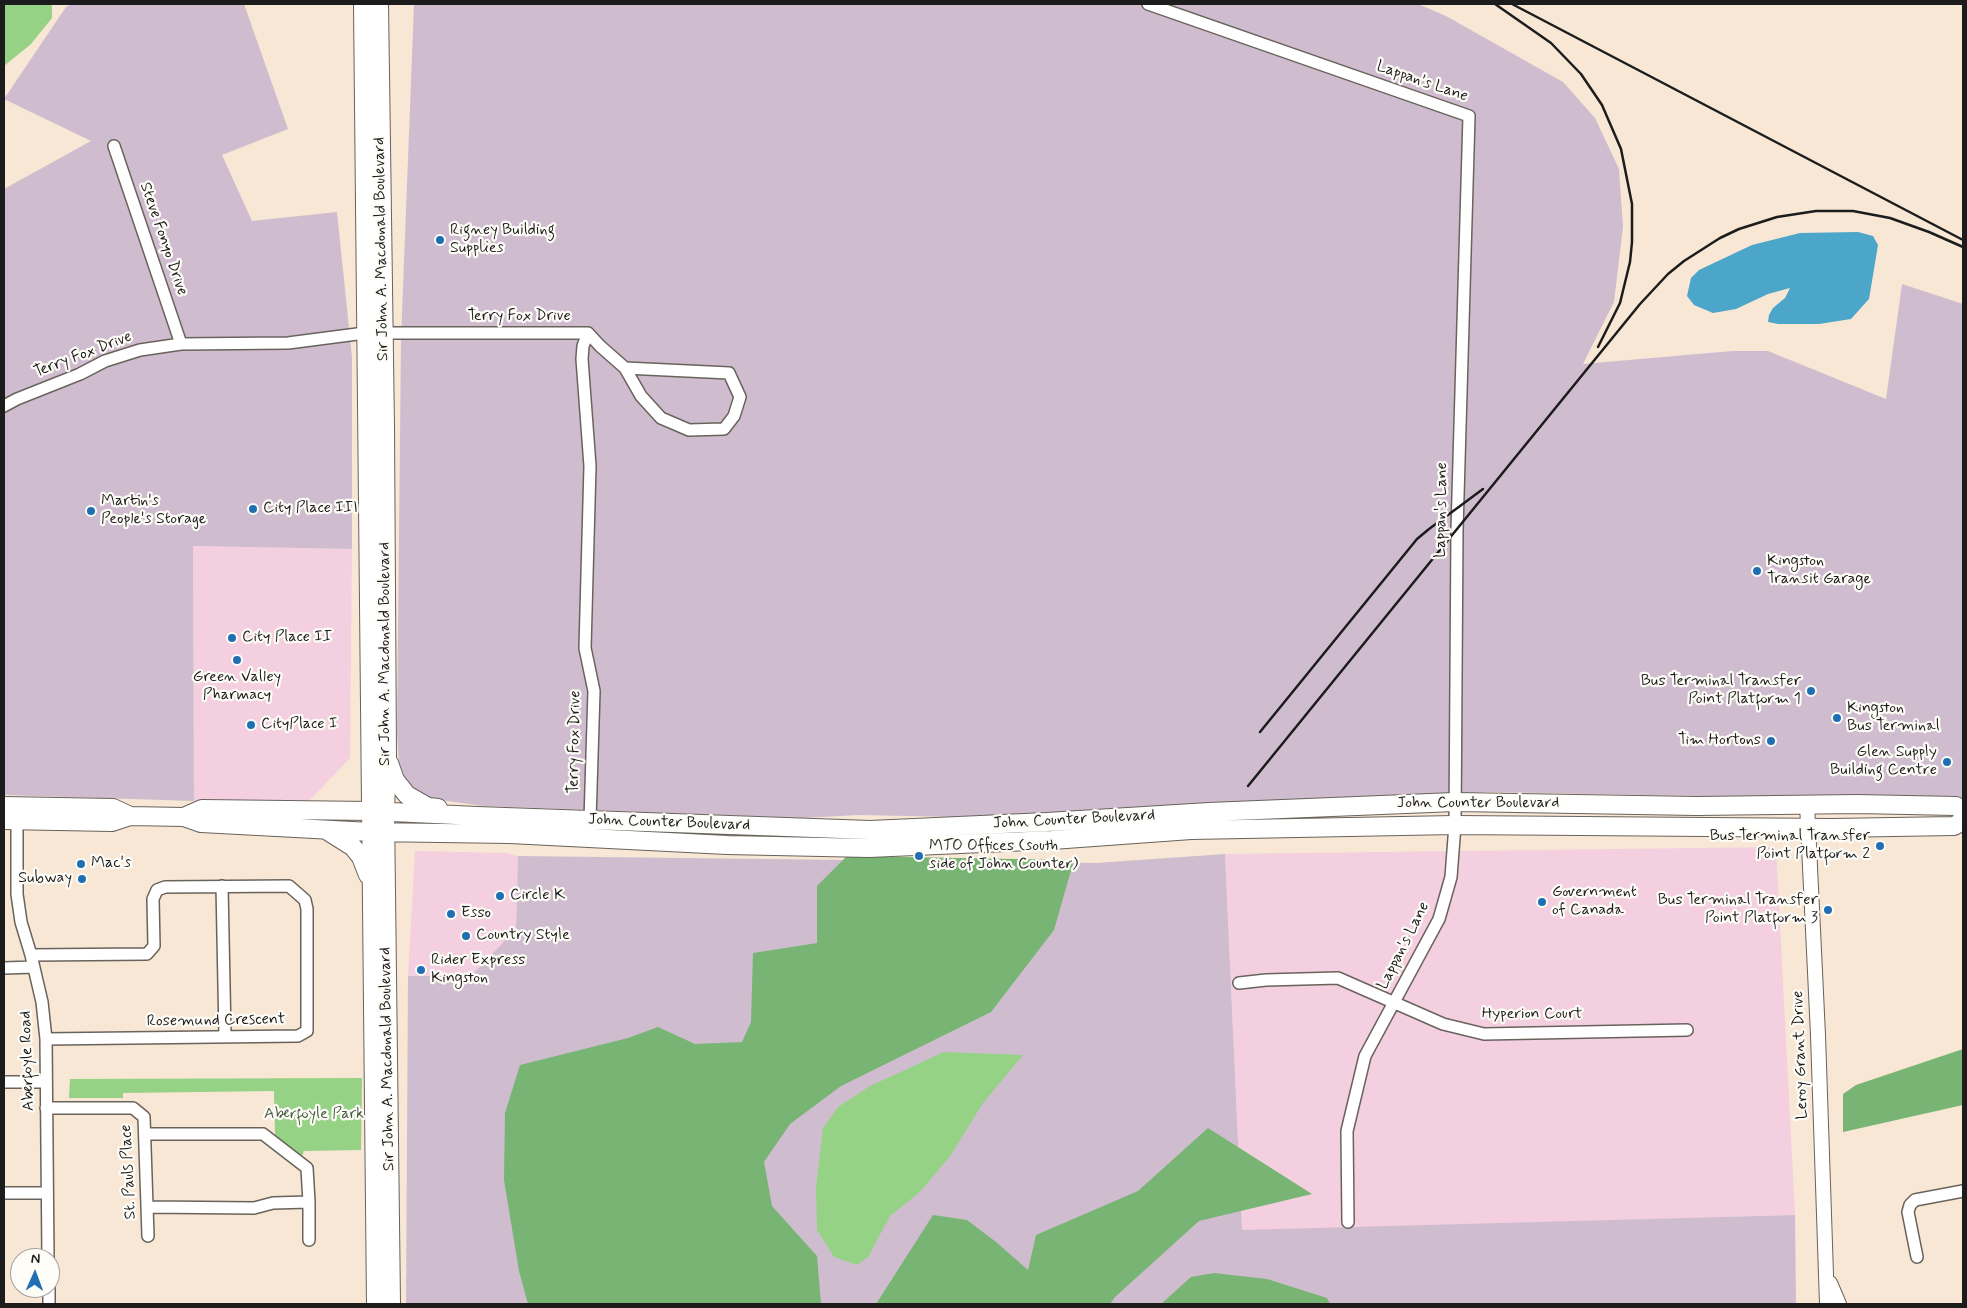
<!DOCTYPE html>
<style>
body{margin:0}
#map{position:relative;width:1967px;height:1308px;overflow:hidden;background:#f7e7d4;font-family:Mynerve,sans-serif}
canvas{display:block}
.frame{position:absolute;inset:0;border:5px solid #1c1c1c;pointer-events:none}
.north{position:absolute;left:10px;top:1248px;width:50px;height:50px;box-sizing:border-box;background:#fdfcf7;border:1px solid #a3a29f;border-radius:50%;rotate:2deg;font-size:14px;font-weight:700;line-height:20px;text-align:center;color:#1c1c1c}
.north::after{content:'';display:block;margin:auto;width:18px;height:22px;background:#1f6fb2;clip-path:polygon(50% 0,100% 100%,50% 72%,0 100%)}
</style>
<div id="map">
<canvas width="1967" height="1308"></canvas>
<div class="frame"></div>
<div class="north">N</div>
</div>
<script>
const ctx = document.querySelector('canvas').getContext('2d');
ctx.lineJoin = 'round';
function fill(path, color) {
  ctx.fillStyle = color;
  ctx.fill(path, 'evenodd');
}
function toPath(rows) {
  const path = new Path2D();
  for (const r of rows) {
    path.moveTo(r[0], r[1]);
    for (let i = 2; i < r.length; i += 2) path.lineTo(r[i], r[i + 1]);
  }
  return path;
}
function strokePath(path, color, width, dash) {
  ctx.strokeStyle = color;
  ctx.lineWidth = width;
  ctx.lineCap = dash ? 'butt' : 'round';
  ctx.setLineDash(dash || []);
  ctx.stroke(path);
}
function label(font, color, halo, rows, align = 'center') {
  ctx.font = font + ' Mynerve,sans-serif';
  ctx.lineWidth = 4.5;
  ctx.setLineDash([]);
  ctx.textBaseline = 'middle';
  ctx.strokeStyle = halo;
  ctx.fillStyle = color;
  for (const [text, x, y, turn = 0] of rows) {
    ctx.save();
    ctx.translate(x, y);
    ctx.rotate((+turn || 0) * Math.PI / 180);
    ctx.textAlign = isNaN(turn) ? turn : align;
    if (halo) ctx.strokeText(text, 0, 0);
    ctx.fillText(text, 0, 0);
    ctx.restore();
  }
}
fill(toPath([
 [193,546,352,549,350,758,309,801,194,801],
 [1776,847,1795,1215,1242,1231,1225,854],
 [415,851,506,853,518,856,516,929,471,976,408,976]
]), '#f3cfe0');
fill(toPath([
 [71,4,244,4,288,129,222,155,252,221,337,212,352,357,352,549,193,546,194,801,4,795,4,189,91,141,4,99,66,7],
 [414,4,1418,4,1446,16,1563,82,1595,118,1619,169,1623,227,1614,302,1583,364,1732,351,1768,351,1886,399,1902,284,1963,304,1963,801,1485,792,1142,821,859,815,802,818,483,806,433,799,408,786,399,766,397,731,401,339],
 [1225,854,1242,1230,1795,1215,1796,1304,406,1304,408,976,471,976,516,929,518,856,1096,863]
]), '#cfbdcf');
fill(toPath([
 [4,4,51,4,52,7,52,18,31,44,4,66],
 [944,1052,1023,1055,983,1103,951,1155,920,1192,890,1216,868,1257,857,1265,834,1257,817,1230,816,1187,823,1128,838,1107,870,1086],
 [362,1078,361,1150,304,1151,302,1156,283,1143,275,1135,274,1091,123,1093,123,1098,69,1098,70,1079]
]), '#96d286');
fill(toPath([
 [847,856,1074,860,1054,930,991,1012,841,1086,790,1124,764,1162,772,1206,817,1256,821,1304,528,1304,519,1271,504,1180,505,1113,520,1065,628,1038,658,1027,695,1044,742,1042,751,1022,753,953,817,943,817,886],
 [1963,1049,1963,1105,1843,1132,1843,1094,1856,1085],
 [1208,1128,1312,1194,1199,1221,1115,1297,1110,1304,876,1304,933,1215,967,1220,996,1242,1028,1270,1036,1235,1138,1191],
 [1214,1273,1267,1279,1327,1298,1330,1304,1161,1304,1191,1277]
]), '#78b473');
fill(toPath([
 [1858,232,1873,236,1878,245,1869,299,1851,319,1819,324,1778,324,1768,322,1769,315,1773,308,1785,298,1790,288,1768,294,1736,309,1713,313,1694,305,1687,296,1691,278,1699,270,1752,245,1800,233]
]), '#4ba6c9');
const minor = toPath([
 [1148,4,1469,116,1457,530,1455,825,1451,877,1439,919,1365,1056,1347,1131,1348,1222],
 [114,146,181,344],
 [588,333,583,346,582,359,590,466,585,648,594,691,590,820],
 [588,333,600,346,625,368,729,373,740,397,734,416,724,429,689,430,661,418,641,396,625,368],
 [4,406,17,399,80,374,105,361,140,350,181,344,288,343,365,333,588,333],
 [17,815,17,894,21,922,31,955,42,1002,46,1039,48,1258],
 [222,886,225,1036],
 [31,955,147,954,154,946,153,899,157,890,165,887,289,886,305,900,307,909,307,1031,298,1036,46,1039],
 [4,968,34,967],
 [1239,983,1266,980,1338,978,1443,1024,1484,1034,1687,1030],
 [4,1082,45,1082],
 [46,1108,133,1108,144,1117,148,1236],
 [146,1134,263,1134,307,1168,309,1202,309,1240],
 [4,1193,47,1193],
 [147,1207,254,1208,273,1203,309,1202],
 [1917,1257,1908,1212,1910,1205,1915,1200,1963,1191],
 [49,1288,49,1304]
]);
const tertiary = toPath([
 [1807,804,1818,1035,1827,1304],
 [1830,1283,1839,1304]
]);
const primary = toPath([
 [363,4,376,1304],
 [379,4,385,428,387,756,385,811,391,1304],
 [389,763,395,780,407,795,428,807,438,808],
 [4,806,113,808,130,816],
 [184,817,202,809,371,811,477,816,870,830,1047,822,1209,812,1455,802,1697,806,1857,804,1956,806,1963,812],
 [4,820,112,822,130,816,184,817,201,823,371,832,510,834,727,845,869,848,1052,840,1191,830,1455,825,1833,828,1954,826,1963,821],
 [326,830,353,847,361,857,368,875]
]);
strokePath(minor, '#69635c', 14);
strokePath(tertiary, '#69635c', 16);
strokePath(primary, '#69635c', 20);
strokePath(minor, '#fff', 11);
strokePath(tertiary, '#fff', 14);
strokePath(primary, '#fff', 18);
strokePath(toPath([
 [1495,4,1551,43,1581,74,1602,105,1621,149,1632,204,1632,242,1630,262,1620,303,1598,347],
 [1512,4,1963,240],
 [1260,732,1417,539,1429,529,1483,489],
 [1248,786,1640,304,1668,274,1684,261,1720,238,1739,229,1777,217,1816,211,1853,211,1890,218,1929,232,1963,247]
]), '#1c1c1c', 2.5);
for (const [x, y, r, color] of [
 [440,240,5,"#1f6fb2"],
 [253,509,5,"#1f6fb2"],
 [91,511,5,"#1f6fb2"],
 [1757,571,5,"#1f6fb2"],
 [232,638,5,"#1f6fb2"],
 [237,660,5,"#1f6fb2"],
 [1811,691,5,"#1f6fb2"],
 [1837,718,5,"#1f6fb2"],
 [251,725,5,"#1f6fb2"],
 [1771,741,5,"#1f6fb2"],
 [1947,762,5,"#1f6fb2"],
 [1880,846,5,"#1f6fb2"],
 [919,856,5,"#1f6fb2"],
 [81,864,5,"#1f6fb2"],
 [82,879,5,"#1f6fb2"],
 [500,896,5,"#1f6fb2"],
 [1542,902,5,"#1f6fb2"],
 [1828,910,5,"#1f6fb2"],
 [451,914,5,"#1f6fb2"],
 [466,936,5,"#1f6fb2"],
 [421,970,5,"#1f6fb2"]
]) {
  const dot = new Path2D();
  dot.arc(x, y, r, 0, 2 * Math.PI);
  ctx.fillStyle = color;
  ctx.fill(dot);
  strokePath(dot, '#fdfcf7', 2);
}
label('16px', '#1c1c1c', '#fdfcf7', [
 ["Lappan's Lane",1422,82,19],
 ["Steve Fonyo Drive",163,239,71],
 ["Sir John A. Macdonald Boulevard",382,249,-91],
 ["Terry Fox Drive",519,317],
 ["Terry Fox Drive",83,355,-21],
 ["Lappan's Lane",1442,510,-89],
 ["Sir John A. Macdonald Boulevard",386,654,-90],
 ["Terry Fox Drive",575,742,-89],
 ["John Counter Boulevard",1478,804],
 ["John Counter Boulevard",1074,820,-3],
 ["John Counter Boulevard",669,823,2],
 ["Lappan's Lane",1404,946,-63],
 ["Hyperion Court",1532,1015],
 ["Rosemund Crescent",216,1021,-1],
 ["Leroy Grant Drive",1801,1055,-92],
 ["Sir John A. Macdonald Boulevard",388,1059,-91],
 ["Aberfoyle Road",28,1061,-92],
 ["St. Pauls Place",129,1172,-93]
]);
label('16px', '#1c1c1c', '#fdfcf7', [
 ["Rigney Building",450,231],
 ["Supplies",450,249],
 ["Martin's",101,502],
 ["People's Storage",101,520],
 ["City Place III",263,509],
 ["Kingston",1767,562],
 ["Transit Garage",1767,580],
 ["City Place II",242,638],
 ["Green Valley",237,678,"center"],
 ["Pharmacy",237,696,"center"],
 ["Bus Terminal Transfer",1801,682,"right"],
 ["Point Platform 1",1801,700,"right"],
 ["Kingston",1847,709],
 ["Bus Terminal",1847,727],
 ["CityPlace I",261,725],
 ["Tim Hortons",1761,741,"right"],
 ["Glen Supply",1937,753,"right"],
 ["Building Centre",1937,771,"right"],
 ["Bus Terminal Transfer",1870,837,"right"],
 ["Point Platform 2",1870,855,"right"],
 ["MTO Offices (south",929,847],
 ["side of John Counter)",929,865],
 ["Mac's",91,864],
 ["Subway",72,879,"right"],
 ["Government",1552,893],
 ["of Canada",1552,911],
 ["Circle K",510,896],
 ["Bus Terminal Transfer",1818,901,"right"],
 ["Point Platform 3",1818,919,"right"],
 ["Esso",461,914],
 ["Country Style",476,936],
 ["Rider Express",431,961],
 ["Kingston",431,979]
], 'left');
label('16px', '#475c41', '#fdfcf7', [
 ["Aberfoyle Park",314,1115]
]);
</script>
